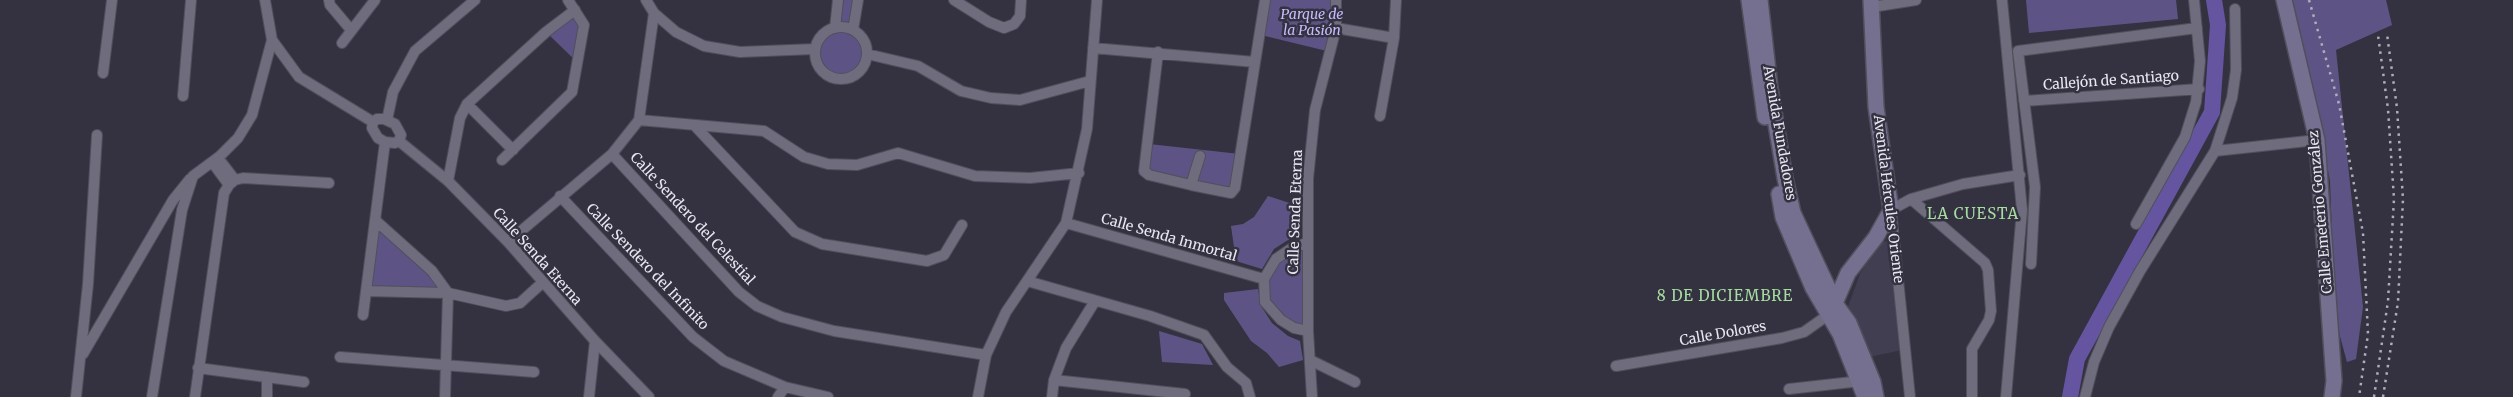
<!DOCTYPE html>
<meta charset="utf-8">
<style>
body{margin:0}
canvas{display:block;background:#343241}
</style>
<canvas width="2513" height="397"></canvas>
<script>
const ctx = document.querySelector('canvas').getContext('2d');
ctx.lineJoin = 'round';
function fill(path, color) {
  ctx.fillStyle = color;
  ctx.fill(path, 'evenodd');
}
function toPath(rows) {
  const path = new Path2D();
  for (const r of rows) {
    if (r.length === 3) {
      path.moveTo(r[0] + r[2], r[1]);
      path.arc(r[0], r[1], r[2], 0, 2 * Math.PI);
      continue;
    }
    path.moveTo(r[0], r[1]);
    for (let i = 2; i < r.length; i += 2) path.lineTo(r[i], r[i + 1]);
  }
  return path;
}
function strokePath(path, color, width, dash) {
  ctx.strokeStyle = color;
  ctx.lineWidth = width;
  ctx.lineCap = dash ? 'butt' : 'round';
  ctx.setLineDash(dash || []);
  ctx.stroke(path);
}
function label(font, color, halo, rows, align = 'center') {
  ctx.font = font + ' Merriweather,serif';
  ctx.lineWidth = 5;
  ctx.setLineDash([]);
  ctx.textBaseline = 'middle';
  ctx.strokeStyle = halo;
  ctx.fillStyle = color;
  for (const [text, x, y, turn = 0] of rows) {
    ctx.save();
    ctx.translate(x, y);
    ctx.rotate((+turn || 0) * Math.PI / 180);
    ctx.textAlign = isNaN(turn) ? turn : align;
    if (halo) ctx.strokeText(text, 0, 0);
    ctx.fillText(text, 0, 0);
    ctx.restore();
  }
}
fill(toPath([
 [1890,240,1902,350,1869,357,1869,349,1848,307,1860,274,1878,244]
]), '#413e52');
fill(toPath([
 [838,0,858,0,853,30,864,41,867,54,863,65,858,73,841,79,825,73,815,58,815,49,821,35,835,28],
 [1265,0,1336,0,1331,52,1261,35],
 [2026,0,2176,0,2178,19,2029,33],
 [2292,0,2386,0,2392,25,2336,50,2363,307,2356,359,2347,362,2335,318,2330,181,2308,65],
 [575,10,584,25,578,63,546,32],
 [1149,144,1240,154,1233,191,1149,175],
 [1268,196,1299,206,1299,233,1274,249,1262,269,1236,261,1231,226,1243,224,1254,217],
 [375,220,448,293,366,291],
 [1307,243,1308,331,1294,328,1265,302,1264,279,1276,259],
 [1258,289,1261,306,1272,323,1288,336,1300,341,1303,360,1279,367,1267,353,1251,341,1224,300,1224,293],
 [1159,331,1202,344,1213,365,1162,362]
]), '#5d5485');
strokePath(toPath([
 [2070,397,2077,359,2212,112,2218,25,2214,0]
]), '#6554a0', 16);
const street = toPath([
 [265,0,272,40,299,77,373,122],
 [329,0,330,5,351,30],
 [646,0,654,13,676,32,704,46,740,52,815,49],
 [954,0,989,22,1004,28,1014,24,1020,16,1021,0],
 [2002,0,2022,210,2006,397],
 [1872,7,1916,0],
 [841,53,26],
 [835,28,838,0],
 [1336,28,1394,38],
 [853,30,858,0],
 [342,43,375,0],
 [1093,48,1255,62],
 [1158,52,1144,171,1149,175,1191,185,1231,193,1235,188,1265,0],
 [867,54,918,66,961,91,991,98,1020,100,1090,81],
 [103,73,112,0],
 [183,96,191,0],
 [2024,101,2199,89],
 [467,104,513,150],
 [1380,116,1394,38,1396,0],
 [377,119,384,119,395,124,401,135,399,141,395,143,385,142,378,138,372,128,373,122,377,119],
 [387,120,393,92,415,51,475,0],
 [639,120,764,131,804,157,828,164,857,165,898,153,975,176,1030,178,1079,173],
 [695,126,795,232,822,244,927,261,944,255,962,225],
 [399,141,448,181,508,242,595,341,649,397],
 [2215,151,2317,140],
 [612,154,739,292,757,306,782,317,834,331,986,355],
 [218,158,235,180],
 [502,160,572,92,584,25,568,0],
 [212,162,229,185],
 [448,181,460,118,467,104,546,32,575,10],
 [1191,185,1200,156],
 [560,196,693,337,724,361,785,387,828,397],
 [1911,199,1985,263,1988,270,1991,311,1989,320,1972,349,1972,397],
 [375,220,432,271,448,293],
 [1066,223,1264,279],
 [2136,224,2185,137,2196,102,2200,61,2194,0],
 [508,242,612,154,639,120,654,13],
 [1307,243,1295,246,1276,259,1264,279,1265,302,1281,320,1294,328,1308,331],
 [2031,264,2035,187,2018,51,2197,28],
 [1027,281,1150,316,1204,335,1227,367,1246,383,1250,397],
 [366,291,448,293,506,306,520,303,542,283],
 [363,315,385,142],
 [83,354,173,200,190,179],
 [340,357,534,372],
 [1312,361,1355,382],
 [1616,366,1782,338,1804,332,1828,315],
 [198,368,304,382],
 [1054,380,1185,394],
 [1789,389,1861,381],
 [76,397,88,284,97,135],
 [152,397,182,210,193,176,220,156,238,138,252,115,272,40],
 [195,397,224,193,229,185,235,180,243,178,329,183],
 [267,397,267,377],
 [445,397,448,293],
 [589,397,595,341],
 [778,397,785,387],
 [978,397,986,355,1006,312,1066,223,1087,129,1097,0],
 [1052,397,1054,380,1066,348,1095,301],
 [1312,397,1308,331,1308,179,1315,110,1336,28,1336,0],
 [1910,397,1891,210,1911,199,1963,184,2020,175],
 [2085,397,2094,362,2109,327,2140,271,2215,151,2232,98,2236,70,2235,9]
]);
const secondary = toPath([
 [1749,0,1765,117],
 [1760,0,1770,88,1785,178,1793,213,1836,305,1849,323,1873,382,1876,397],
 [2284,0,2317,140,2334,381,2332,397],
 [1779,194,1783,217,1813,288,1840,334,1865,397],
 [1832,310,1848,273,1876,237,1891,210,1876,107,1871,0]
]);
strokePath(street, '#514f5b', 12);
strokePath(secondary, '#514f5b', 18);
strokePath(street, '#6e6c7d', 10);
strokePath(secondary, '#757090', 15);
strokePath(toPath([
 [2309,0,2339,104,2363,233,2368,334,2359,397],
 [2374,397,2388,301,2394,199,2388,109,2378,35],
 [2383,397,2398,302,2403,199,2397,108,2387,34]
]), '#afadb8', 2.5, [2.5, 5]);
label('italic 14px', '#c6bcfc', '#343241', [
 ["Parque de",1312,15],
 ["la Pasión",1312,31]
]);
label('14px', '#e8e6f0', '#343241', [
 ["Callejón de Santiago",2111,81,-4],
 ["Avenida Fundadores",1779,133,80],
 ["Avenida Hércules Oriente",1888,199,83],
 ["Calle Senda Eterna",1296,212,-88],
 ["Calle Emeterio González",2321,212,-95],
 ["Calle Sendero del Celestial",692,219,47],
 ["Calle Senda Inmortal",1169,238,16],
 ["Calle Senda Eterna",537,257,48],
 ["Calle Sendero del Infinito",647,267,46],
 ["Calle Dolores",1723,334,-10]
]);
ctx.letterSpacing = '1px';
label('15px', '#a7dda0', '#343241', [
 ["LA CUESTA",1973,215],
 ["8 DE DICIEMBRE",1725,297]
]);
ctx.letterSpacing = '0px';
</script>
